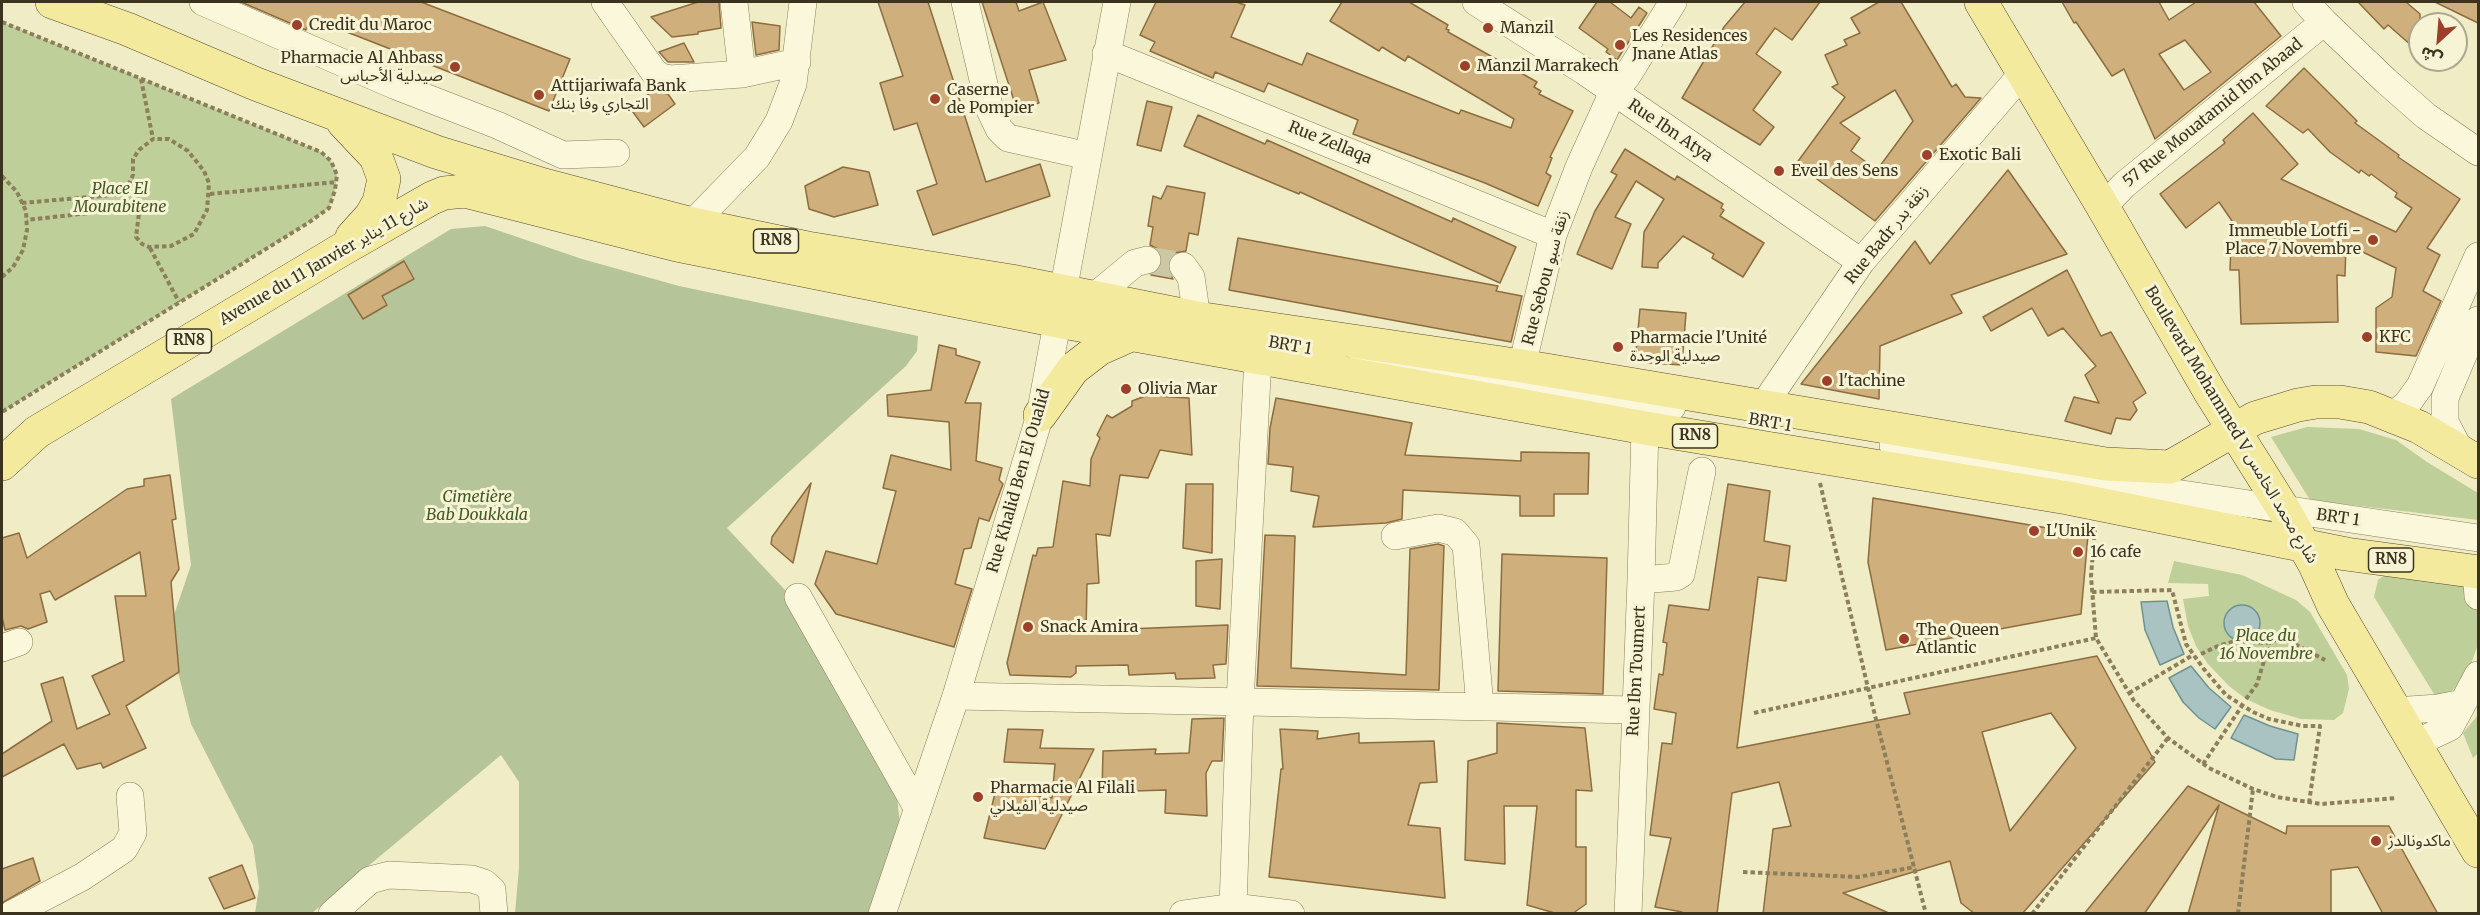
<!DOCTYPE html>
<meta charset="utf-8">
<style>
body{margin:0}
#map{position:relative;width:2480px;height:915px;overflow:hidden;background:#f0ecc6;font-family:Merriweather,"Noto Sans Arabic",serif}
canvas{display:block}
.frame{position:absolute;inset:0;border:3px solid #3c331f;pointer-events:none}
.north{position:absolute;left:2408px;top:12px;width:60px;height:60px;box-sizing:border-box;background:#f7f4d6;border:2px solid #aca78d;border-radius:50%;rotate:206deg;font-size:16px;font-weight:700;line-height:24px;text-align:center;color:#3c331f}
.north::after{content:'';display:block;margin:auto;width:21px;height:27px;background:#9d3f29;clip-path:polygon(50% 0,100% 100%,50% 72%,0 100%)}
</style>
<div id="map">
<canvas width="2480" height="915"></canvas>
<div class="frame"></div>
<div class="north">ش</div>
</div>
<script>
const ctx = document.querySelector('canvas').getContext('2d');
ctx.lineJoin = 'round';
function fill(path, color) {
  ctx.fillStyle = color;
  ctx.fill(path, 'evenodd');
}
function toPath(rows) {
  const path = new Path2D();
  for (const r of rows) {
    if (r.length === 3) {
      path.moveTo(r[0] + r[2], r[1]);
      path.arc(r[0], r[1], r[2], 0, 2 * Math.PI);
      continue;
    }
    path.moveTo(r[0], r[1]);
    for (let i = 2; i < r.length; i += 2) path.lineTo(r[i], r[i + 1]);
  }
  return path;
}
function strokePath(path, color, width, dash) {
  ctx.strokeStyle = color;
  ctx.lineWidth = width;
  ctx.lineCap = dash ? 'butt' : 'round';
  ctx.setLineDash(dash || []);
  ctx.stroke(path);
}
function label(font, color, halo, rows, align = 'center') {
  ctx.font = font + ' Merriweather,"Noto Sans Arabic",serif';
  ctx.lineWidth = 6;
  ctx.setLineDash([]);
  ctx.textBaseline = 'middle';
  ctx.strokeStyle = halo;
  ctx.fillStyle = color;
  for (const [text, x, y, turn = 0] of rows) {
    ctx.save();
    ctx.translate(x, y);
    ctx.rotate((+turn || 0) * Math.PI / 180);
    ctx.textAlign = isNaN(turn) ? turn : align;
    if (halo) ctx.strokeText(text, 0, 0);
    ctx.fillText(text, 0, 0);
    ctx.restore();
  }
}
fill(toPath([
 [2,22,321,152,331,161,337,175,335,190,329,208,308,223,2,412],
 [2307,427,2359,429,2396,440,2427,462,2478,493,2478,520,2310,500,2271,437],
 [2174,561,2242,575,2296,600,2310,612,2347,675,2349,689,2343,713,2334,720,2301,719,2270,710,2246,699,2229,686,2208,664,2196,646,2188,626,2183,599,2209,596,2208,584,2168,583],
 [2386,574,2478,588,2478,644,2470,667,2456,687,2439,702,2374,597,2378,580],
 [2478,715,2478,753,2473,758,2463,733]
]), '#becf99');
fill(toPath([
 [485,226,582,259,679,286,918,336,917,351,906,366,727,528,785,590,896,787,900,826,869,913,515,913,519,868,519,782,501,755,312,913,255,913,259,887,253,845,191,724,177,668,174,615,191,565,171,399,451,229]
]), '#b6c499');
const water = toPath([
 [2167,601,2173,627,2184,654,2160,665,2145,630,2141,602,2167,601],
 [2242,623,18],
 [2191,666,2209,688,2231,707,2215,729,2199,718,2183,702,2169,678,2191,666],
 [2244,715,2270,726,2298,734,2294,760,2276,759,2231,738,2244,715]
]);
fill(water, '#a8c3c1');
strokePath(water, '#6e9291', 1.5);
const building = toPath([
 [241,2,421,2,570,59,549,111,311,18,306,30,241,2],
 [698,2,719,2,721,28,698,32,698,34,672,37,651,17,698,2],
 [878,2,928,2,986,182,1040,164,1050,196,933,235,917,191,937,184,917,123,894,130,880,83,903,76,878,2],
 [982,2,1016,2,1019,11,1043,2,1066,60,1029,70,1039,103,1017,110,982,2],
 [1156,2,1236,2,1245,5,1231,37,1302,65,1307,53,1459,114,1461,110,1511,128,1514,119,1408,56,1405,61,1382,47,1379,51,1330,21,1342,2,1409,2,1448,25,1446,29,1449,30,1448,32,1537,82,1534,87,1541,91,1539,94,1573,111,1550,157,1552,158,1546,173,1551,176,1538,206,1485,183,1353,134,1358,120,1268,83,1264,92,1215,72,1213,78,1150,51,1155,42,1140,35,1156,2],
 [1597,2,1610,2,1631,18,1639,7,1647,13,1617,60,1606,52,1608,49,1579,28,1597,2],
 [1745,2,1820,2,1792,40,1775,28,1756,54,1781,72,1753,110,1774,127,1760,145,1682,98,1724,27,1745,2],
 [1879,2,1901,2,1952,87,1956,84,1965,97,1981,98,1875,221,1796,164,1845,97,1832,87,1838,84,1825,55,1847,45,1844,40,1860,33,1851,18,1879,2],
 [1895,90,1913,121,1877,170,1851,151,1860,138,1840,123,1895,90],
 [2062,2,2159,2,2169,20,2196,2,2254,2,2281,36,2155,139,2124,69,2112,76,2076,22,2074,23,2062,2],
 [2185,40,2211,72,2184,90,2159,54,2185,40],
 [2358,2,2406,2,2420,14,2420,53,2388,25,2384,29,2358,2],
 [2435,2,2478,2,2478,23,2435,2],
 [752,22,780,26,779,50,756,55,752,22],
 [684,43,694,62,668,62,659,52,684,43],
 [2304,68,2357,121,2355,123,2399,155,2398,157,2460,199,2427,248,2440,255,2423,291,2441,301,2416,356,2376,352,2376,308,2392,297,2396,268,2346,244,2345,276,2337,275,2338,322,2241,324,2239,270,2230,270,2232,221,2219,202,2186,228,2160,194,2225,143,2223,140,2253,113,2298,164,2281,179,2396,232,2412,208,2395,197,2397,193,2371,174,2369,176,2361,170,2359,173,2330,152,2308,129,2303,133,2266,106,2304,68],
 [653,91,668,94,675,104,644,127,630,108,653,91],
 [1147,101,1172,107,1161,151,1137,145,1147,101],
 [1198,115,1265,144,1267,140,1452,222,1453,218,1516,247,1500,283,1300,192,1299,194,1184,146,1198,115],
 [1625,149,1675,180,1677,176,1723,204,1721,208,1724,210,1720,216,1764,243,1743,277,1712,258,1714,254,1683,236,1658,263,1658,268,1642,267,1644,232,1664,199,1636,181,1615,217,1631,224,1612,269,1577,254,1595,211,1617,175,1611,172,1625,149],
 [843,167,869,172,878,205,834,217,809,209,805,186,843,167],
 [2008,170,2067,254,1951,295,1962,313,1880,346,1879,399,1801,384,1915,241,1930,264,2008,170],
 [1167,186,1205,193,1198,235,1189,233,1186,251,1174,253,1168,260,1167,268,1173,279,1151,275,1158,271,1162,265,1162,257,1158,249,1150,245,1153,227,1148,226,1153,196,1161,199,1167,186],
 [1238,238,1498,286,1496,291,1522,296,1511,342,1229,290,1238,238],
 [404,261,414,279,382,296,387,305,363,319,348,295,404,261],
 [2067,270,2101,336,2111,332,2146,393,2133,402,2137,410,2130,420,2116,418,2111,434,2065,421,2074,397,2099,403,2085,375,2096,366,2063,328,2048,336,2032,308,1991,331,1983,317,2067,270],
 [1640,309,1686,313,1682,365,1635,362,1640,309],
 [939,345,956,349,956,355,980,362,965,403,981,403,976,461,1002,468,999,480,1003,484,989,521,979,518,971,548,964,549,955,584,972,589,954,647,836,614,815,584,826,551,877,564,896,491,883,488,891,455,951,470,949,422,888,416,887,395,931,390,939,345],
 [1156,392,1155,396,1189,398,1192,455,1160,450,1148,478,1120,475,1110,536,1096,534,1099,583,1087,584,1086,631,1127,631,1127,629,1228,625,1226,664,1213,665,1215,678,1176,679,1175,673,1129,675,1128,665,1076,666,1076,673,1071,677,1010,675,1007,663,1033,555,1036,556,1038,548,1053,547,1063,481,1090,486,1091,459,1100,438,1097,435,1107,415,1112,418,1132,406,1132,401,1156,392],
 [1276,398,1412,423,1405,455,1521,461,1521,452,1589,453,1588,494,1554,494,1554,516,1520,516,1520,496,1403,490,1402,519,1386,523,1313,527,1319,496,1291,491,1293,467,1268,464,1270,428,1276,398],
 [170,475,176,519,172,520,179,569,171,582,179,672,126,706,146,748,103,768,101,763,77,769,64,744,2,777,2,754,52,721,41,684,63,677,77,729,110,714,92,676,124,661,115,596,146,596,140,552,55,600,50,591,40,594,47,622,28,629,21,626,5,630,2,617,2,538,19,533,27,558,127,489,144,486,144,479,170,475],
 [811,483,793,563,771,544,772,537,811,483],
 [1186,484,1213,484,1212,553,1183,548,1186,484],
 [1728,484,1770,491,1764,541,1790,546,1786,581,1758,577,1737,748,1910,714,1904,693,2097,656,2155,762,2022,914,1975,914,1961,903,1950,861,1843,893,1891,914,1763,914,1773,829,1791,826,1779,782,1732,793,1717,914,1682,914,1682,912,1655,907,1671,838,1650,835,1662,743,1672,744,1676,713,1654,709,1659,674,1663,675,1667,643,1663,642,1669,605,1709,610,1728,484],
 [2051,713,2076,748,2010,831,1982,732,2051,713],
 [1873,498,2088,535,2081,614,1886,650,1868,562,1873,498],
 [1265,535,1295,536,1291,668,1406,675,1410,549,1438,544,1444,546,1439,690,1257,686,1265,535],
 [1502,554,1607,558,1603,694,1498,691,1502,554],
 [1222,559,1220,609,1196,606,1196,561,1222,559],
 [1224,718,1222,761,1212,761,1206,773,1207,816,1165,813,1166,790,1102,792,1103,751,1156,749,1155,754,1189,753,1192,719,1224,718],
 [1497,723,1585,728,1592,791,1576,790,1576,847,1586,847,1586,904,1572,914,1558,914,1527,905,1537,806,1504,806,1505,864,1465,860,1468,761,1497,753,1497,723],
 [1008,729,1043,730,1040,748,1094,749,1045,849,984,838,996,789,1052,798,1055,764,1004,762,1008,729],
 [1280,729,1318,731,1317,739,1359,733,1359,743,1434,741,1437,782,1420,783,1408,825,1440,828,1445,898,1269,877,1281,769,1283,769,1280,729],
 [2188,786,2286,834,2287,826,2389,826,2438,914,2383,914,2358,867,2331,870,2331,914,2188,914,2219,805,2144,914,2084,914,2188,786],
 [33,858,40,881,2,903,2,869,33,858],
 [242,865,255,898,224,909,209,878,242,865]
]);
fill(building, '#cfaf7b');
strokePath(building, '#8c6d40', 1.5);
strokePath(toPath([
 [1147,260,1183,266]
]), '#ccc7a5', 27, [27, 14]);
const minor = toPath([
 [203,2,396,86,497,125,563,155,616,153],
 [605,2,654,72,661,77,670,79,742,74,797,62],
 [734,2,742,74],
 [965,2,990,110,999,129,1008,138,1088,156],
 [1476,2,1584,71,1861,262],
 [2306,2,2324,22,2386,81,2426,116,2478,152],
 [1106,53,1553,235],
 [2103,207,2124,185,2324,22],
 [692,224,757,157,779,121,793,84,803,2],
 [1183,266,1191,277,1197,318],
 [1095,296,1135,263,1147,260],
 [1363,358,1672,407],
 [1522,366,1553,235,1579,167,1613,92,1627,76,1673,2],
 [1763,406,1861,262,2023,73],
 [2392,416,2407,404,2420,386,2478,256],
 [1893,445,2115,484,2478,538],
 [2460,451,2445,422,2445,398,2478,320],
 [1395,536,1438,528,1455,532,1466,545,1480,707],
 [2476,571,2478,596],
 [1641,580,1676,577,1681,574,1702,471],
 [798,597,918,809],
 [2,648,19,642],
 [956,696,1635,710],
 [2395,711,2438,708,2463,703],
 [2414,744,2450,727,2478,675],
 [1233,907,1240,702,1258,358],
 [12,914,82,877,124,849,133,833,130,796],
 [332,914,370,880,389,875,472,879,484,883,492,890,494,914],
 [882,914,956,696,1040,415,1117,2],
 [1183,914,1233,907,1291,914],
 [1628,914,1641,580,1645,428]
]);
const major = toPath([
 [52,2,127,29,256,84,436,152,544,185,692,224,807,248,1011,281,1197,318,1522,366,2106,464,2170,467,2255,418,2298,405,2316,402,2340,402,2369,407,2419,427,2478,462],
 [1981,2,2103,207,2210,392,2284,510,2315,565,2333,605,2478,851],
 [343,122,376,157,384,179,379,202,371,216,352,237],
 [1040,415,1073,369,1099,349,1135,333],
 [2,464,37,432,341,250,432,198,444,193,465,191,677,245,1058,321,1645,428,2068,498,2346,554,2478,572]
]);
strokePath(minor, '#8c7f5b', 28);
strokePath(major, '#5a4c2f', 34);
strokePath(toPath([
 [2,22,321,152,331,161,337,175,335,190,329,208,308,223,2,412],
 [141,79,153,139],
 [2,176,17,192,26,211,27,230,23,250,13,267,2,277],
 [210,194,336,182],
 [22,203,124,194,133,175,133,159,139,150,153,139,169,139,188,151,204,171,209,183,207,210,194,234,171,246,149,247,142,244,136,237,139,213,133,208,27,220],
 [150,248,179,302],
 [1820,483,1868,688,1926,914],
 [2095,528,2091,576,2096,638,2134,701,2168,738,2209,768,2253,789,2277,797,2321,804,2397,798],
 [2092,592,2172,590,2186,644,2203,668,2226,695,2253,712,2269,719,2303,726,2320,726,2309,803],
 [2201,654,2218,646,2235,641,2268,643],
 [2129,693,2193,655],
 [2246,699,2257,684,2270,641,2285,639,2325,660],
 [1754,713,2096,638],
 [2203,764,2242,706],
 [1743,872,1858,877,1915,867],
 [2032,914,2168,738],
 [2238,914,2253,789]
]), '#8c7f5b', 4, [4.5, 3]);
strokePath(minor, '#faf7da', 27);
strokePath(major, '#f3ea9e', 33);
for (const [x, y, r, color] of [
 [297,25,6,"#9d3f29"],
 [1488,28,6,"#9d3f29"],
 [1620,45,6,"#9d3f29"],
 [1465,66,6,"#9d3f29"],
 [455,67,6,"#9d3f29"],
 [539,95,6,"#9d3f29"],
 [935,99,6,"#9d3f29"],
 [1927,155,6,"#9d3f29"],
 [1779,171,6,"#9d3f29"],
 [2373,240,6,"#9d3f29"],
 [2367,337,6,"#9d3f29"],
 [1618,347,6,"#9d3f29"],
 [1827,381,6,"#9d3f29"],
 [1126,389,6,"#9d3f29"],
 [2034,531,6,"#9d3f29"],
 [2078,552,6,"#9d3f29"],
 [1028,627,6,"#9d3f29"],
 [1904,639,6,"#9d3f29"],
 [978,797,6,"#9d3f29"],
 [2376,841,6,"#9d3f29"]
]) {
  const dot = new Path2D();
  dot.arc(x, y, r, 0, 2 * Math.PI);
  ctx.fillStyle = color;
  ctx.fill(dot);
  strokePath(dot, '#f7f4d6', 2);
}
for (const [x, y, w] of [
 [776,241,45],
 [189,341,45],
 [1695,436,45],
 [2391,560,45]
]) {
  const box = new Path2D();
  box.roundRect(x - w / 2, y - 12, w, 24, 4.5);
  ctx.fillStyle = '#f7f4d6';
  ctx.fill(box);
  strokePath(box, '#3c331f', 1.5);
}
label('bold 15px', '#3c331f', null, [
 ["RN8",776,241],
 ["RN8",189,341],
 ["RN8",1695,436],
 ["RN8",2391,560]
]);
label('16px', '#3c331f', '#f7f4d6', [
 ["Credit du Maroc",309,25],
 ["Manzil",1500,28],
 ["Les Residences",1632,36],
 ["Jnane Atlas",1632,54],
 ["Pharmacie Al Ahbass",443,58,"right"],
 ["صيدلية الأحباس",443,76,"right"],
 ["Manzil Marrakech",1477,66],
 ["Attijariwafa Bank",551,86],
 ["التجاري وفا بنك",551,104],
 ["Caserne",947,90],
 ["de Pompier",947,108],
 ["Exotic Bali",1939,155],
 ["Eveil des Sens",1791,171],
 ["Immeuble Lotfi -",2361,231,"right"],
 ["Place 7 Novembre",2361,249,"right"],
 ["KFC",2379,337],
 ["Pharmacie l'Unité",1630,338],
 ["صيدلية الوحدة",1630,356],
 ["l'tachine",1839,381],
 ["Olivia Mar",1138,389],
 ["L'Unik",2046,531],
 ["16 cafe",2090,552],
 ["Snack Amira",1040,627],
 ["The Queen",1916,630],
 ["Atlantic",1916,648],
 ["Pharmacie Al Filali",990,788],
 ["صيدلية الفيلالي",990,806],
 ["ماكدونالدز",2388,841]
], 'left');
label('16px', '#3c331f', '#f7f4d6', [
 ["57 Rue Mouatamid Ibn Abaad",2213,113,-39],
 ["Rue Ibn Atya",1670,131,34],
 ["Rue Zellaqa",1330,143,22],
 ["Rue Badr زنقة بدر",1887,235,-51],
 ["Avenue du 11 Janvier شارع 11 يناير",324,262,-30],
 ["Rue Sebou زنقة سبو",1546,278,-75],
 ["BRT 1",1290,346,10],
 ["BRT 1",1770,423,10],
 ["Boulevard Mohammed V شارع محمد الخامس",2231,425,59],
 ["Rue Khalid Ben El Oualid",1019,481,-74],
 ["BRT 1",2338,518,8],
 ["Rue Ibn Toumert",1637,671,-87]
]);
label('italic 16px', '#425925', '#f7f4d6', [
 ["Place El",120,189],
 ["Mourabitene",120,207],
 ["Cimetière",477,497],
 ["Bab Doukkala",477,515],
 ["Place du",2266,636],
 ["16 Novembre",2266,654]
]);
</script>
